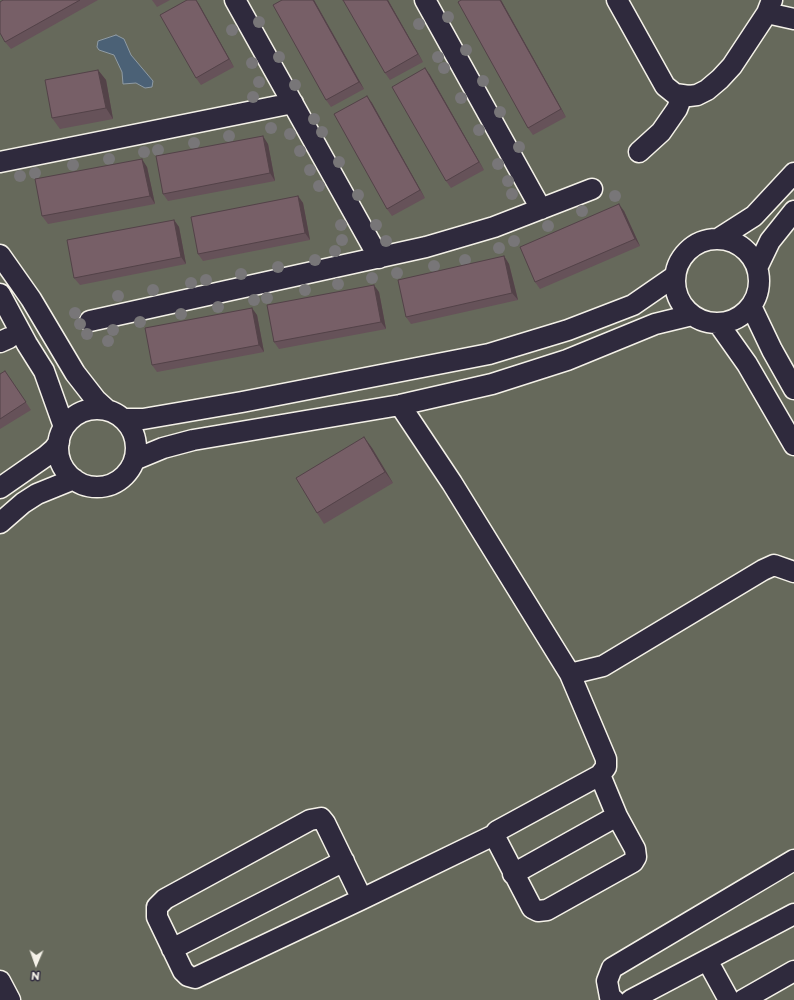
<!DOCTYPE html>
<style>
body{margin:0}
#map{position:relative;width:794px;height:1000px;overflow:hidden;background:#2f2a3d;font-family:"Playpen Sans",sans-serif}
canvas{display:block}
.north{position:absolute;left:16px;top:944px;width:40px;height:40px;-webkit-text-stroke:3px #2f2a3d;paint-order:stroke;rotate:182deg;font-size:11px;font-weight:700;line-height:16px;text-align:center;color:#f4f1e8}
.north::after{content:'';display:block;margin:auto;width:14px;height:18px;background:#f4f1e8;clip-path:polygon(50% 0,100% 100%,50% 72%,0 100%)}
</style>
<div id="map">
<canvas width="794" height="1000"></canvas>
<div class="north">N</div>
</div>
<script>
const ctx = document.querySelector('canvas').getContext('2d');
ctx.lineJoin = 'round';
function fill(path, color) {
  ctx.fillStyle = color;
  ctx.fill(path, 'evenodd');
}
function toPath(rows) {
  const path = new Path2D();
  for (const r of rows) {
    if (r.length === 3) {
      path.moveTo(r[0] + r[2], r[1]);
      path.arc(r[0], r[1], r[2], 0, 2 * Math.PI);
      continue;
    }
    path.moveTo(r[0], r[1]);
    for (let i = 2; i < r.length; i += 2) path.lineTo(r[i], r[i + 1]);
  }
  return path;
}
function strokePath(path, color, width, dash) {
  ctx.strokeStyle = color;
  ctx.lineWidth = width;
  ctx.lineCap = dash ? 'butt' : 'round';
  ctx.setLineDash(dash || []);
  ctx.stroke(path);
}
fill(toPath([
 [0,0,794,0,794,1000,0,1000]
]), '#66695b');
const water = toPath([
 [116,35,124,39,131,55,153,81,152,87,145,88,136,83,123,84,122,72,114,55,99,50,97,47,98,41,116,35]
]);
fill(water, '#4b6176');
strokePath(water, '#8f9ba4', 1);
const minor = toPath([
 [235,0,379,258],
 [425,0,541,209],
 [617,0,665,86,675,94,689,96,697,95,707,90,720,79,732,66,767,13,772,0],
 [767,13,794,19],
 [639,152,661,132,677,109,682,96],
 [0,162,293,103],
 [718,239,754,216,794,173],
 [717,281,42],
 [0,255,31,299,75,373,96,400,107,410],
 [757,268,770,241,794,211],
 [0,294,27,344,44,371,64,427],
 [751,306,772,350,794,389],
 [90,321,426,247,494,227,592,189],
 [718,323,747,364,794,445],
 [0,342,9,338],
 [400,405,452,483,570,674,606,759,606,767,600,775,497,831,494,835,532,908,538,911,547,910,633,862,636,857,635,849,617,816,600,775],
 [97,448,39],
 [124,419,143,419,242,402,489,354,568,330,633,305,675,276],
 [134,460,163,448,193,440,400,405,492,384,567,360,655,324,692,315],
 [0,488,46,456,54,449,59,442],
 [0,523,23,503,37,494,74,479],
 [570,674,603,666,763,570,774,565,794,572],
 [513,874,617,816],
 [362,899,325,823,321,818,310,820,165,899,157,907,157,917,183,971,188,976,195,978,362,899,494,835],
 [172,949,344,861],
 [707,960,729,1000],
 [0,981,10,1000],
 [614,1000,610,997,607,981,612,968,794,860],
 [631,1000,794,914],
 [743,1000,794,971]
]);
strokePath(minor, '#f4f1e8', 23);
strokePath(minor, '#2f2a3d', 20);
ctx.fillStyle = '#787678';
for (const [x, y] of [
 [448,17],
 [259,22],
 [419,24],
 [232,30],
 [466,50],
 [279,57],
 [438,57],
 [252,63],
 [444,68],
 [483,81],
 [259,82],
 [295,85],
 [253,97],
 [461,98],
 [500,112],
 [314,119],
 [271,128],
 [479,130],
 [322,132],
 [290,134],
 [229,136],
 [194,143],
 [519,147],
 [158,150],
 [300,151],
 [144,152],
 [109,159],
 [339,162],
 [498,164],
 [73,165],
 [310,170],
 [35,173],
 [20,176],
 [508,181],
 [319,186],
 [512,194],
 [358,195],
 [615,196],
 [582,211],
 [341,225],
 [376,225],
 [548,226],
 [342,240],
 [386,241],
 [514,241],
 [499,248],
 [335,251],
 [315,260],
 [465,260],
 [434,266],
 [278,267],
 [397,273],
 [241,274],
 [372,278],
 [206,280],
 [191,283],
 [338,284],
 [153,290],
 [305,290],
 [118,296],
 [267,298],
 [254,300],
 [218,307],
 [75,313],
 [181,314],
 [140,322],
 [80,324],
 [113,330],
 [87,334],
 [108,341]
]) {
  ctx.beginPath();
  ctx.arc(x, y, 6, 0, 2 * Math.PI);
  ctx.fill();
}
fill(toPath([
 [3,0,98,0,11,49,5,42],
 [152,0,170,0,157,7],
 [187,0,196,0,234,67,201,85,196,78],
 [282,0,314,0,364,89,331,107,326,100],
 [388,0,423,62,390,80,385,73],
 [501,0,566,117,533,135,528,128],
 [425,68,430,75,484,170,451,188,446,181],
 [98,70,106,80,113,119,60,129,52,118],
 [367,96,372,103,425,198,392,216,387,209],
 [268,144,275,181,168,201,163,194],
 [147,167,155,204,48,224,42,216],
 [298,196,303,203,310,240,203,261,198,254],
 [624,211,640,246,540,289,535,282],
 [174,220,179,227,186,264,80,285,74,278],
 [504,256,509,264,518,300,411,324,406,317],
 [379,292,386,329,279,349,274,342],
 [257,315,264,352,157,372,152,365],
 [0,374,10,378,31,410,0,429],
 [364,437,372,448,393,483,324,524,317,513]
]), '#665259');
fill(toPath([
 [196,0,199,4,234,67,229,59],
 [313,0,314,0,364,89,359,82],
 [387,0,388,0,423,62,418,54],
 [500,0,501,0,566,117,561,109],
 [425,68,430,75,484,170,479,162],
 [98,70,106,80,113,119,106,108],
 [367,96,372,103,425,198,420,190],
 [263,136,268,144,275,181,270,173],
 [142,159,147,167,155,204,150,196],
 [298,196,303,203,310,240,305,233],
 [619,204,624,211,640,246,635,239],
 [174,220,179,227,186,264,181,257],
 [504,256,509,264,518,300,512,293],
 [374,285,379,292,386,329,381,322],
 [252,308,257,315,264,352,259,345],
 [364,437,372,448,393,483,385,472]
]), '#534248');
const building = toPath([
 [3,0,80,0,5,42,0,33,0,2,3,0],
 [187,0,196,0,229,59,196,78,160,15,187,0],
 [282,0,313,0,359,82,326,100,273,5,282,0],
 [343,0,387,0,418,54,385,73,343,0],
 [461,0,500,0,561,109,528,128,458,2,461,0],
 [425,68,479,162,446,181,392,87,425,68],
 [98,70,106,108,52,118,45,80,98,70],
 [367,96,420,190,387,209,334,114,367,96],
 [263,136,270,173,163,194,156,156,263,136],
 [142,159,150,196,42,216,35,179,142,159],
 [298,196,305,233,198,254,191,217,298,196],
 [619,204,635,239,535,282,520,247,619,204],
 [174,220,181,257,74,278,67,240,174,220],
 [504,256,512,293,406,317,398,280,504,256],
 [374,285,381,322,274,342,267,305,374,285],
 [252,308,259,345,152,365,145,328,252,308],
 [5,371,26,402,0,419,0,374,5,371],
 [364,437,385,472,317,513,296,478,364,437]
]);
fill(building, '#775f67');
strokePath(building, '#534248', 1);
</script>
